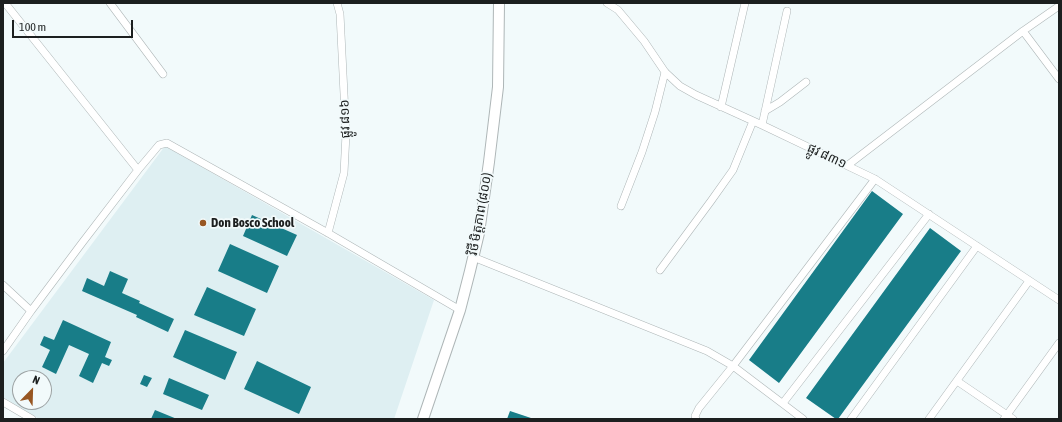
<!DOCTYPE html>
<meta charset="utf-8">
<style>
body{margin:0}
#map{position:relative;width:1062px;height:422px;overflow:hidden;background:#f2fafb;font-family:"Asap Condensed",sans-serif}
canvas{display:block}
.frame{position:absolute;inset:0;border:4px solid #1c1f1f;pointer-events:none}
.north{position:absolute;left:12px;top:370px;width:40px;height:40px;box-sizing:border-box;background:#f2fafb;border:1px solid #9ca2a3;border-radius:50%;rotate:23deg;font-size:11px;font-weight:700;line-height:16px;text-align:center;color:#1c1f1f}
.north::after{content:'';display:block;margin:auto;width:14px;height:18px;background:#975622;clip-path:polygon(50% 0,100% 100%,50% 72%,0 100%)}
.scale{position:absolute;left:12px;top:20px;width:121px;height:18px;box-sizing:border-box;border:2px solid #1c1f1f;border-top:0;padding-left:5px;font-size:12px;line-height:14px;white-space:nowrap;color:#1c1f1f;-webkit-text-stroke:3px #f2fafb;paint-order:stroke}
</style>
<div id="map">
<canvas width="1062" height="422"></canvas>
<div class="frame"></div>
<div class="north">N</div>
<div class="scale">100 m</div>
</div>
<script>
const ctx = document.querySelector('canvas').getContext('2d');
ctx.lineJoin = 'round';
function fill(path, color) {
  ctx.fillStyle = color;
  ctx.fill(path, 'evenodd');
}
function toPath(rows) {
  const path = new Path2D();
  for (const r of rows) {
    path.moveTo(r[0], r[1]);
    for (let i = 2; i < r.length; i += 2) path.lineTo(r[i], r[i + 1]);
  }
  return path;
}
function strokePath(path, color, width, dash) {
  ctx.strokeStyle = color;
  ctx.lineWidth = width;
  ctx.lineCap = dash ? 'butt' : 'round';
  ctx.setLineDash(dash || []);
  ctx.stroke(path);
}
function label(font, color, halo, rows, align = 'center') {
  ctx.font = font + ' "Asap Condensed","Noto Sans Khmer",sans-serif';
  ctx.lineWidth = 3.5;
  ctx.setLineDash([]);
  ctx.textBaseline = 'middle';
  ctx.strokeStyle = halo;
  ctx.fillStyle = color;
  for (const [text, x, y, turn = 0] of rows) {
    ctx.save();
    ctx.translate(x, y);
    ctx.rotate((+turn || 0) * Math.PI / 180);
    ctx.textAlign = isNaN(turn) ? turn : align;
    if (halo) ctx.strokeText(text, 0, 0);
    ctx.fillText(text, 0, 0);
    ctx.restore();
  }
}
fill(toPath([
 [165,146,434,300,394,419,39,419,3,397,3,363],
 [20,378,44,378,44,402,20,402]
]), '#deeff2');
fill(toPath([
 [872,191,903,214,779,383,749,360],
 [252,215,297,235,287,256,243,236],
 [930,228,961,251,838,419,836,419,806,398],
 [230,244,279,266,267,293,218,271],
 [110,271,128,279,122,293,140,301,139,303,174,319,168,332,136,317,137,315,82,291,87,278,104,286],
 [207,287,256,309,244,336,194,315],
 [63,320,111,342,105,357,112,360,109,366,102,363,93,383,79,376,89,354,69,345,56,374,42,367,50,350,40,345,44,336,54,340],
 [185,330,237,352,225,380,173,357],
 [257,361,311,387,299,414,244,389],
 [144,375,152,378,147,387,140,384],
 [169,378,209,395,202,410,163,394],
 [155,410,177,419,151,419],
 [510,411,531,418,531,419,507,419]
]), '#187d88');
const street = toPath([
 [5,3,138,170],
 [110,3,163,74],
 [607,3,618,10,644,41,665,72,680,86,696,95,762,125,875,179,1059,300],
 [1023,31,1059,79],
 [721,107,745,3],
 [765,111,780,102,806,82],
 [762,125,787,11],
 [848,165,1023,31,1059,6],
 [621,206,642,152,655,112,665,72],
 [328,233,344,173,346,134,340,14,337,3],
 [473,257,707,351,733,366,803,419],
 [660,270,711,201,733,170,753,121],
 [3,285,31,311],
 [3,351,31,311,82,243,138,170,159,145,167,143,328,233,460,310],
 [957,381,1013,419],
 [3,402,32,419],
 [783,403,929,214],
 [696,419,695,416,699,408,733,366,875,179],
 [851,419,977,246],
 [929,419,1029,281],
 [1004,419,1059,343]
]);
const secondary = toPath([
 [423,419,460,310,470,271,479,233,489,162,498,87,499,3]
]);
strokePath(street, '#aeb6b7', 8);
strokePath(secondary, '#aeb6b7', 12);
strokePath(street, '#fff', 7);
strokePath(secondary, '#fff', 10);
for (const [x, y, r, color] of [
 [203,223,4,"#975622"]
]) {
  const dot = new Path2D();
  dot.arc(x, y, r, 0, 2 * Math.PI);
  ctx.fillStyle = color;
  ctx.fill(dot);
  strokePath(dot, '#f2fafb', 1.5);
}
label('13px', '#1c1f1f', '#f2fafb', [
 ["ផ្លូវ ៨១៦",345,119,-92],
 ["ផ្លូវ ៨៣១",827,156,25],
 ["វិថី មិត្តភាព (៨០០)",480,214,-80]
]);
label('bold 13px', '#1c1f1f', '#f2fafb', [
 ["Don Bosco School",211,223]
], 'left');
</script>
